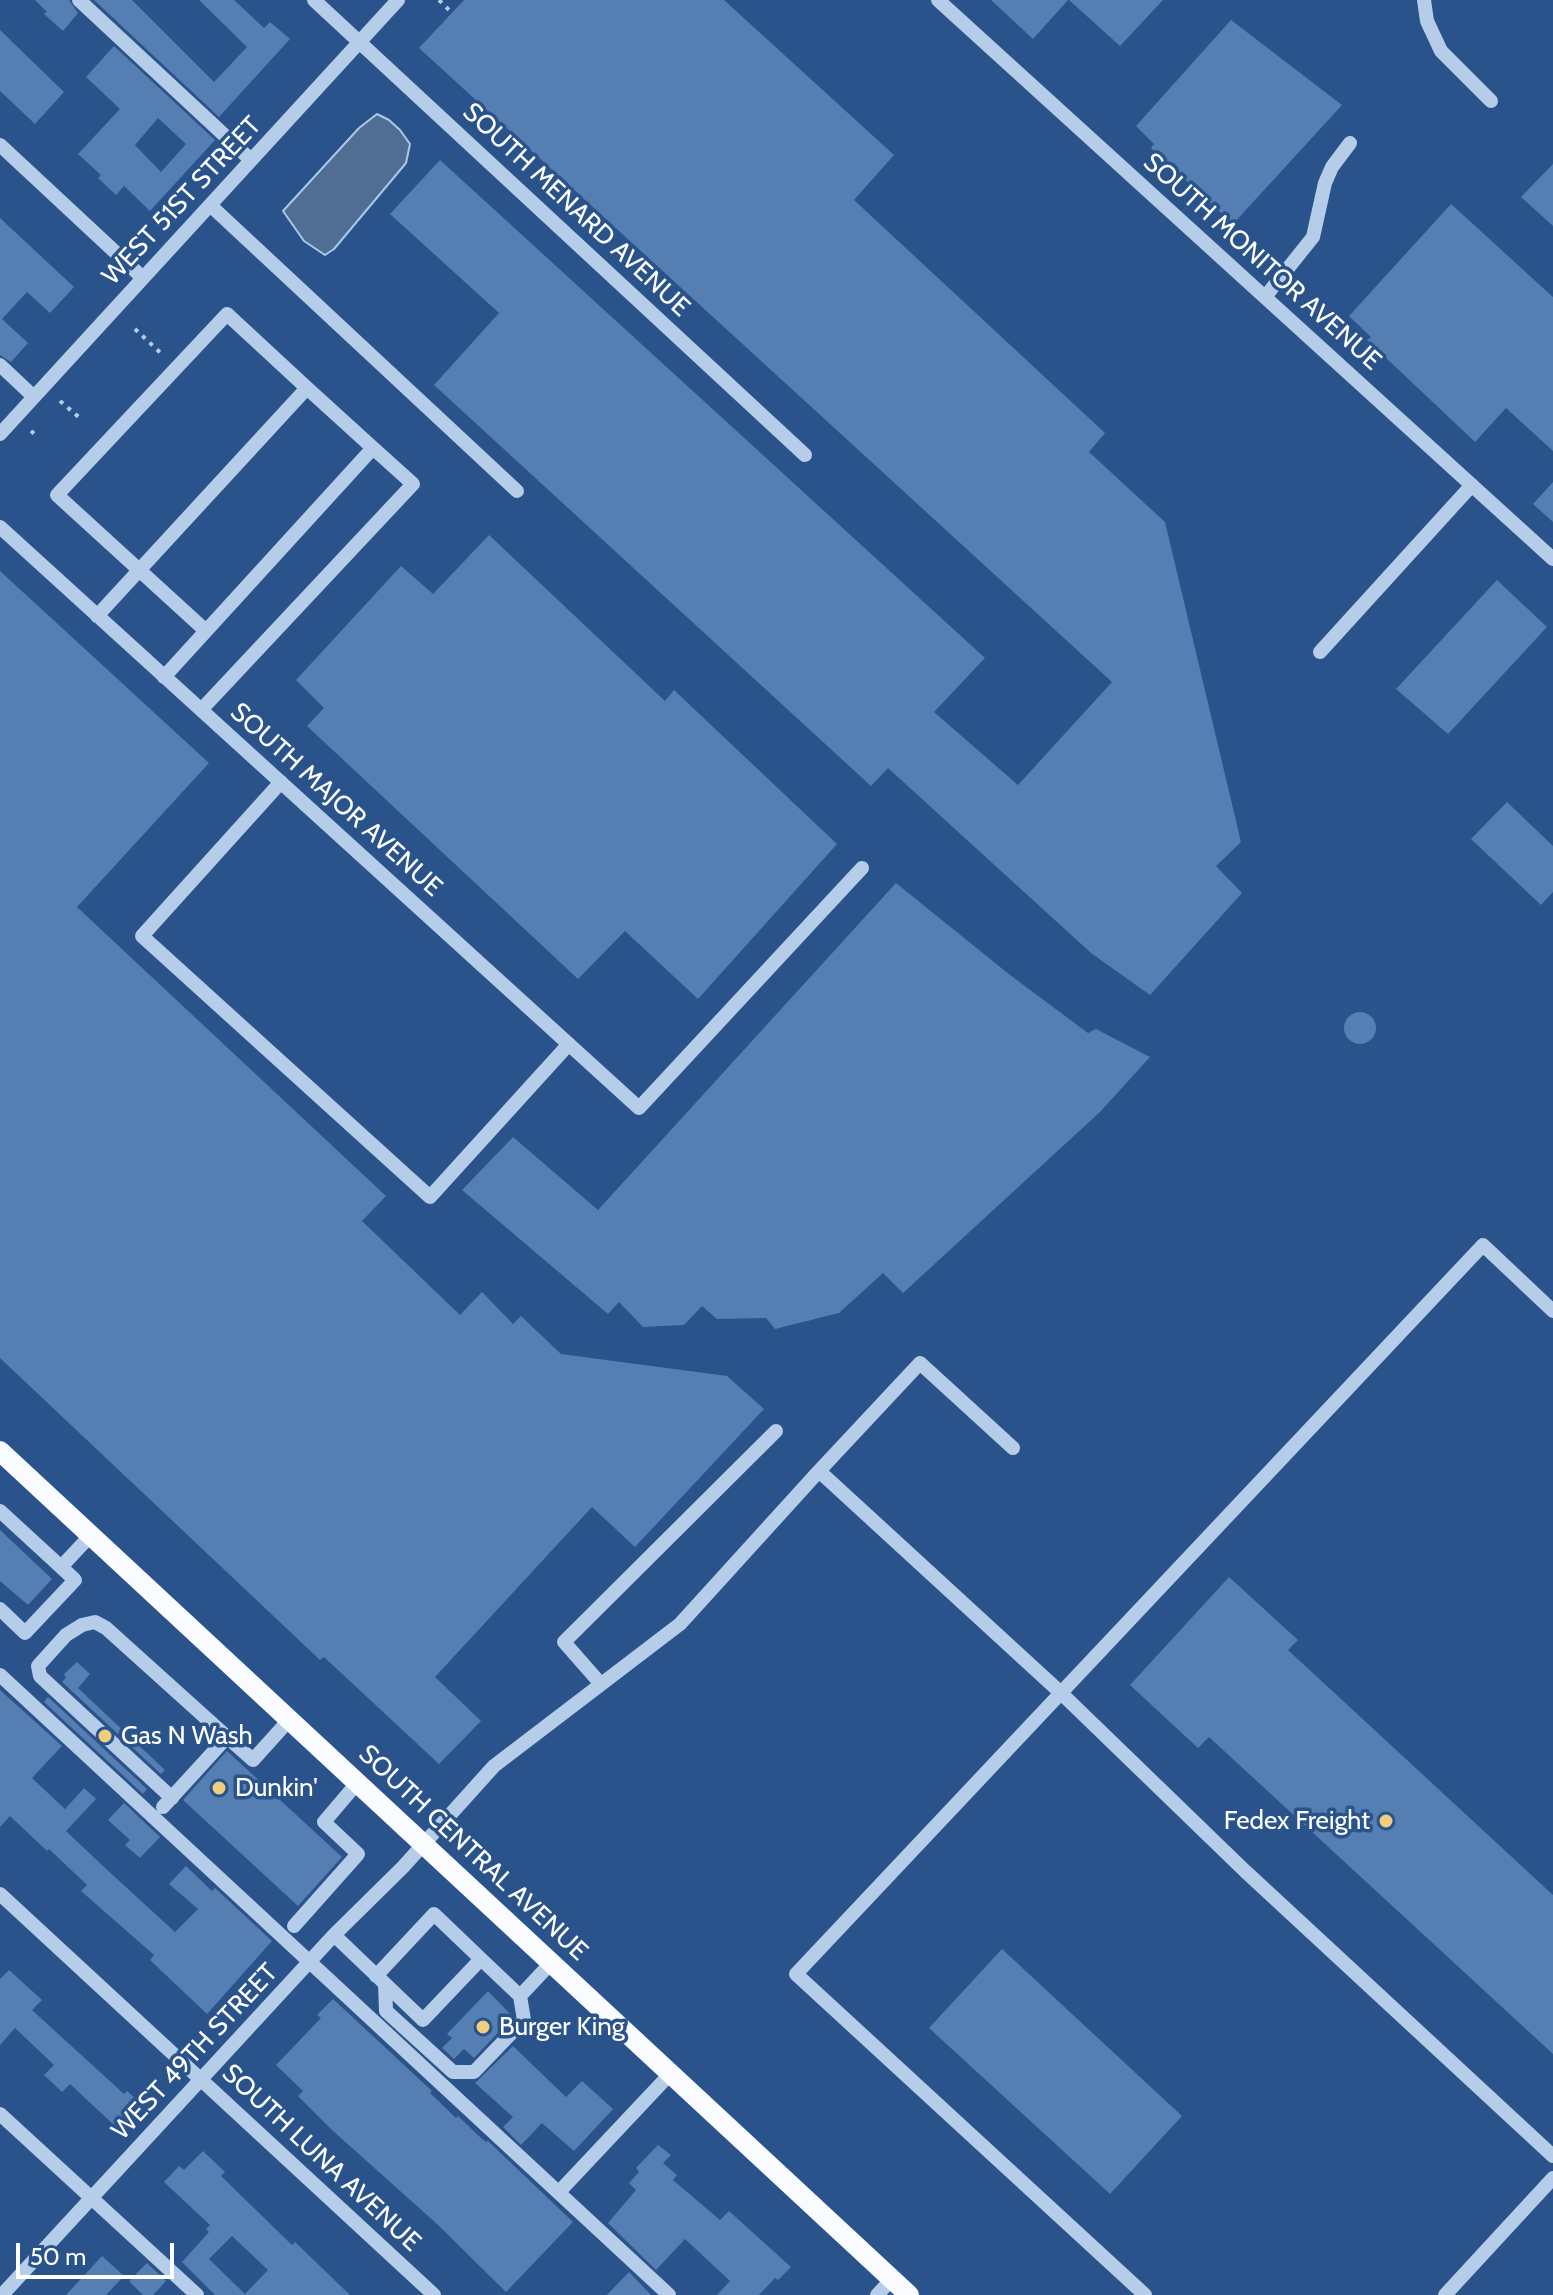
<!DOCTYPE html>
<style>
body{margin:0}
#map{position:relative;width:1553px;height:2295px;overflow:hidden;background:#29538a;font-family:Cabin,sans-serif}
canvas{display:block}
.scale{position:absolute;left:16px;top:2243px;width:158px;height:36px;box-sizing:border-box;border:4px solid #fff;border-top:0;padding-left:10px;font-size:24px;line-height:28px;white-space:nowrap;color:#fff;-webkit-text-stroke:6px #29538a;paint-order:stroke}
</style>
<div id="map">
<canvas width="1553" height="2295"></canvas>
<div class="scale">50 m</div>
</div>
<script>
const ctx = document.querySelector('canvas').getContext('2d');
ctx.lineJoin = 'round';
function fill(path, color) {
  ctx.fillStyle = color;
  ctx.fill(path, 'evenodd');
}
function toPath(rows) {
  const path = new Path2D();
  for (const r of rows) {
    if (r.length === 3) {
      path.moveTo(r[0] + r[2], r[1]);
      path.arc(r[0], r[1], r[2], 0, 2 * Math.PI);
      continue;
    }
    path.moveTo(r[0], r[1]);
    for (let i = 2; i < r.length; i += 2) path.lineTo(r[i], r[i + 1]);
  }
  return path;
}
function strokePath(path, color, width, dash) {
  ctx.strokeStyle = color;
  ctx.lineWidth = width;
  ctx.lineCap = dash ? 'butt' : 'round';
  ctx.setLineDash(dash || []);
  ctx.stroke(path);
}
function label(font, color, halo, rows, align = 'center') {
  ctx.font = font + ' Cabin,sans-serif';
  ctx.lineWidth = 7;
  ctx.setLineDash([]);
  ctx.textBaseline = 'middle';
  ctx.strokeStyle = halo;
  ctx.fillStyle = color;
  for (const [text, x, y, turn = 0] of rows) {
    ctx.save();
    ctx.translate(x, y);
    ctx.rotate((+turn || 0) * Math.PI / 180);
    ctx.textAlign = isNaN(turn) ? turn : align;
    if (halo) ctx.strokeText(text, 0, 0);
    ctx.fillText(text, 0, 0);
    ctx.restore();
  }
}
const water = toPath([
 [377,114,389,120,400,130,410,144,406,163,334,249,325,255,304,241,283,211,359,128,377,114]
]);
fill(water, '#506d94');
strokePath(water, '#abc8e9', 2);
fill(toPath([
 [35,0,69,0,78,13,63,31,44,14,47,12],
 [94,0,132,0,214,82,247,47,199,0,234,0,264,28,270,22,290,39,219,117],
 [464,0,724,0,894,155,854,200,1105,433,1089,452,1165,522,1241,842,1216,866,1242,893,1150,995,1091,953,888,768,871,786,434,385,499,313,390,214,440,160,985,658,934,712,1018,785,1112,682,419,48],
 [991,0,1068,0,1033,39],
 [1069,0,1163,0,1120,46],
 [1231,20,1342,105,1233,224,1151,148,1154,144,1136,126],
 [0,30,64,92,35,124,0,91],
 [114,46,215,140,150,211,124,186,116,195,98,178,101,175,78,154,120,109,86,77],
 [158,118,186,144,161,172,135,145],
 [1553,164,1553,226,1521,197],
 [1451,204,1553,297,1553,451,1506,408,1475,442,1367,340,1371,337,1349,316],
 [0,218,74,287,50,313,27,292,2,319,28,343,11,362,0,355],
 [1553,482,1553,522,1533,504],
 [489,535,665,701,674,690,837,844,698,999,625,931,578,979,307,726,324,708,296,680,401,566,433,594],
 [0,571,209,763,77,907,386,1196,362,1221,460,1315,482,1292,513,1324,521,1316,561,1354,727,1376,764,1409,635,1547,592,1507,435,1677,481,1721,439,1764,324,1657,320,1660,0,1358],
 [1497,580,1547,627,1448,734,1396,689],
 [1507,802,1553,846,1553,892,1541,905,1471,839],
 [896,883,1010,975,1088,1033,1096,1029,1150,1057,1100,1112,903,1293,883,1273,839,1313,775,1329,766,1318,717,1319,702,1306,684,1325,643,1327,619,1302,608,1314,462,1190,513,1137,598,1210],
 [1360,1028,16],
 [0,1530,52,1579,28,1605,0,1581],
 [1229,1577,1298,1640,1288,1650,1553,1895,1553,2054,1209,1737,1198,1748,1130,1685],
 [77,1662,90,1674,78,1688,165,1770,161,1774,62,1682,66,1678,64,1674],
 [0,1690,62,1746,32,1778,65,1809,84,1788,96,1799,66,1831,104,1867,175,1932,198,1909,169,1884,186,1866,212,1891,215,1888,272,1941,207,2014,150,1960,154,1955,81,1891,87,1885,49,1849,47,1851,10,1816,0,1827],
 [48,1697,147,1789,143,1794,44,1702],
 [227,1751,342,1857,298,1906,183,1800],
 [124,1803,160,1837,140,1858,125,1845,130,1840,108,1820],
 [1002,1949,1182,2116,1110,2194,929,2028],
 [9,1970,42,2000,32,2010,124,2094,127,2091,139,2101,115,2126,70,2084,62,2092,44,2075,54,2065,15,2028,0,2045,0,1979],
 [488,1991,513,2017,474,2058,464,2049,454,2059,442,2048,452,2038,447,2034],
 [333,1999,432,2091,430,2093,456,2118,458,2116,481,2138,486,2142,488,2141,573,2222,506,2292,437,2224,332,2130,298,2096,303,2091,276,2065,321,2018,317,2015],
 [513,2046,566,2097,582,2081,613,2109,574,2151,542,2123,521,2145,503,2127,513,2117,475,2083],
 [658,2145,671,2155,663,2163,677,2175,673,2180,720,2220,729,2211,791,2267,778,2280,775,2278,759,2295,717,2295,730,2281,685,2239,656,2270,608,2223,636,2190,629,2183,639,2172,636,2168],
 [203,2151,225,2172,221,2176,256,2210,292,2245,295,2242,350,2295,215,2295,182,2262,209,2232,206,2229,210,2225,164,2182,179,2166,184,2170],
 [232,2236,268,2270,245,2294,209,2259],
 [102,2256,124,2276,106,2295,66,2295],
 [147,2263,166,2281,153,2295,143,2295,129,2281],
 [629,2272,651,2295,607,2295]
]), '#557fb2');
strokePath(toPath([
 [439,0,449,10],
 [135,329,164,356],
 [60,401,81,419],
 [31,431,37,436]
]), '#b6cde9', 4, [4, 6]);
strokePath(toPath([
 [79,0,251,160],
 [314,0,805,455],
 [938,0,1553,559],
 [1424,0,1427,21,1441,51,1491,101],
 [0,145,143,278],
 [210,205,517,491],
 [1265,297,1313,237,1325,183,1332,167,1350,143],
 [0,365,34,397],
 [0,434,398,0],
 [0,527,639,1108,862,868],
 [97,616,307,388],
 [1320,652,1472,485],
 [164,677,206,631],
 [201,710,413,484,373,448,307,388,227,314,57,495,206,631,373,448],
 [281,782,142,936,430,1197,569,1044],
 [819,1471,920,1363,1013,1448],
 [0,1511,61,1567,91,1535],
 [0,1609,25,1633,75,1580,61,1567],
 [0,1675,669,2295],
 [600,1683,564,1642,776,1431],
 [172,1798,40,1676,38,1666,66,1635,82,1625,95,1622,106,1628,227,1737],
 [163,1807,227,1737,253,1760,290,1719],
 [0,1894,434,2295],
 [294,1926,358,1854,324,1822,358,1782],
 [334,1935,423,2020,481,1959,520,1996,552,1962],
 [376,1976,434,1914,481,1959],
 [385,1984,386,2011,453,2072,474,2072,524,2020,520,1996],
 [0,2114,197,2295],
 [559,2192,671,2073],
 [2,2295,334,1935,403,1867,494,1766,680,1624,819,1471,1061,1693,1245,1871,1553,2156],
 [877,2295,892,2279],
 [1145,2295,796,1974,1483,1245,1553,1311],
 [1445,2295,1553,2178]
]), '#b6cde9', 14);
strokePath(toPath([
 [0,1451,909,2295]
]), '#f9fbfe', 20);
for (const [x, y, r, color] of [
 [105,1736,8,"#f0ce7d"],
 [219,1788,8,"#f0ce7d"],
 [1386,1821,8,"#f0ce7d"],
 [483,2027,8,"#f0ce7d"]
]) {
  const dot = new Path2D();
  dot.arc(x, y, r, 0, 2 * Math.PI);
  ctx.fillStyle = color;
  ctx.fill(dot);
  strokePath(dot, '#29538a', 3);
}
label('26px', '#fff', '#29538a', [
 ["WEST 51ST STREET",182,201,-47],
 ["SOUTH MENARD AVENUE",576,210,43],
 ["SOUTH MONITOR AVENUE",1262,262,42],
 ["SOUTH MAJOR AVENUE",336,800,42],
 ["SOUTH CENTRAL AVENUE",473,1853,43],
 ["WEST 49TH STREET",195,2052,-47],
 ["SOUTH LUNA AVENUE",321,2158,43]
]);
label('26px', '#fff', '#29538a', [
 ["Gas N Wash",121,1736],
 ["Dunkin'",235,1788],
 ["Fedex Freight",1370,1821,"right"],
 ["Burger King",499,2027]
], 'left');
</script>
